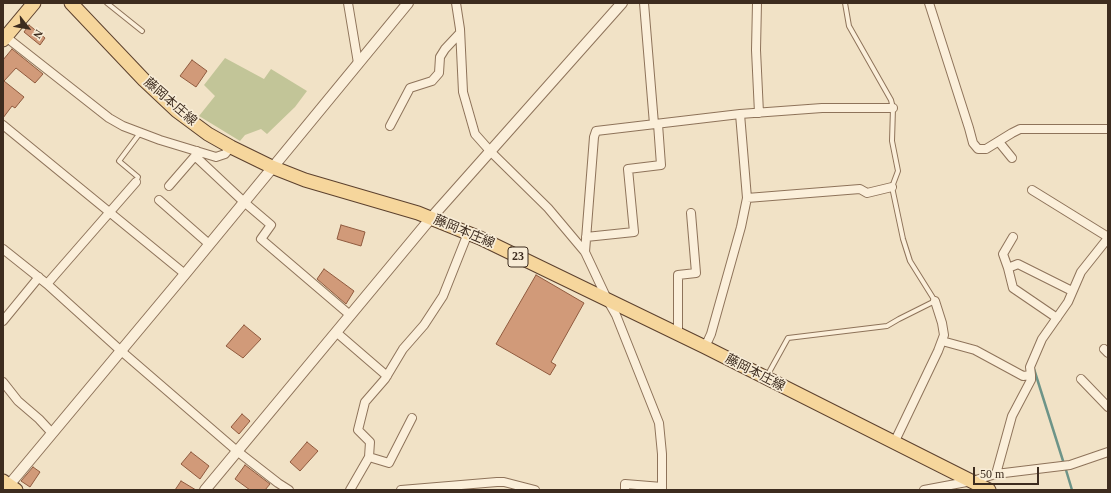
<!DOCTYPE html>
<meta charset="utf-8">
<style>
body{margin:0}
#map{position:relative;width:1111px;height:493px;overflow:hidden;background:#f1e2c6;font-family:"Times New Roman",serif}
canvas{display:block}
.frame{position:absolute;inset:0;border:4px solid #3d2c1f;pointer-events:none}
.north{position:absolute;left:8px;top:8px;width:40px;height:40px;-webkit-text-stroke:3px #f8ecd6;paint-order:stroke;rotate:121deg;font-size:11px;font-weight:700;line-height:16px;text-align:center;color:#3d2c1f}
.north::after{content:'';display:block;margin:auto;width:14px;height:18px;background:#3d2c1f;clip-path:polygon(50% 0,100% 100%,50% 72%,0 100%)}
.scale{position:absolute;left:973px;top:467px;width:66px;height:18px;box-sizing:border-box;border:2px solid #3d2c1f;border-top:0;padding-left:5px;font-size:12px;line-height:14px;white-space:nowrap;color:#3d2c1f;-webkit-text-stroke:3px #f8ecd6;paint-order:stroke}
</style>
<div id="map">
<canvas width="1111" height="493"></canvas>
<div class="frame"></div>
<div class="north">N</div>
<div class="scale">50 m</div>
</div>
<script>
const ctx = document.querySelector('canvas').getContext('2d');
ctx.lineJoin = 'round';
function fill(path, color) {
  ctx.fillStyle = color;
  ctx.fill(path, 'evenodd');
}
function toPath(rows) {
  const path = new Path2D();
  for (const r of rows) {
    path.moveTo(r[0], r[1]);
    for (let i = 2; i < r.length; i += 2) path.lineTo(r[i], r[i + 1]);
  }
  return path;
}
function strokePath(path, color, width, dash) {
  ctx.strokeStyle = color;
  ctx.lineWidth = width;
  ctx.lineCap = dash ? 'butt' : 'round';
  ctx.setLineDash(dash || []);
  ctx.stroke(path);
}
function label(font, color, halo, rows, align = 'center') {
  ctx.font = font + ' "Times New Roman","Noto Sans JP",serif';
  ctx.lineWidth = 3.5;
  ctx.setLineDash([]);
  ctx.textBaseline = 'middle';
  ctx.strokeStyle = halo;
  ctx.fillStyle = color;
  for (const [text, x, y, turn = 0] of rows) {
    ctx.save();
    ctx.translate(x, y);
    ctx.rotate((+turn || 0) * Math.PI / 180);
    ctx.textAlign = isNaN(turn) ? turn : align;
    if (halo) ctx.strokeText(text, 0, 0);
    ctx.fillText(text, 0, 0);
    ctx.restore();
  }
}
fill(toPath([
 [225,58,264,79,271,69,307,91,295,107,267,134,261,129,245,135,240,141,199,116,215,96,204,85]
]), '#c2c598');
strokePath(toPath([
 [1034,369,1064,464],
 [1066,470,1072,490]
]), '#6d9488', 2.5);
const building = toPath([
 [29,25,45,38,40,45,24,32,29,25],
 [12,49,43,74,35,83,16,68,4,81,24,97,15,108,12,106,3,118,3,60,12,49],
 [192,60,207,71,196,87,180,76,192,60],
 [341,225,365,232,361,246,337,239,341,225],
 [324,269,354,291,346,304,317,279,324,269],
 [536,275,584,303,551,362,556,365,550,375,496,344,536,275],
 [244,325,261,339,243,358,226,346,244,325],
 [242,414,250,421,239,434,231,427,242,414],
 [307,442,318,451,300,471,290,462,307,442],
 [191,452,209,466,200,479,181,464,191,452],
 [245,465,270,484,265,490,250,490,235,479,245,465],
 [33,467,40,472,30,487,21,481,33,467],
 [181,481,196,490,175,490,181,481]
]);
fill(building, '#d19a79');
strokePath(building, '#8f5a3e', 1);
const service = toPath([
 [107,3,142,31],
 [136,182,138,177,119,161,140,133],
 [767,376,788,338,887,326,899,319,935,301,910,261,903,239,892,187,898,171,892,141,893,108,891,100,849,26,845,3]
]);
const minor = toPath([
 [348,3,358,63],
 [456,3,460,29,463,92,475,134,491,152,548,208,585,252,608,301,616,315,659,423,662,454,662,490],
 [644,3,654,124],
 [757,3,756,50,759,113],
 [929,3,969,128,973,143,978,149,986,149,1012,133,1020,129,1108,129],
 [6,37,109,118,123,126,160,140,216,157,225,154,231,147],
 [3,125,185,274],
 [390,126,410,88,432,81,439,73,440,57,445,49,460,33],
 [999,142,1012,158],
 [197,151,195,156,244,202,271,225,261,239,350,315],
 [169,186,195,156],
 [1032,190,1108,237],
 [747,198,860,189,867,193,892,187],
 [159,200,209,244],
 [586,237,634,232,628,169,661,165,658,124],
 [1013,237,1003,254,1008,268,1013,288,1057,318],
 [3,249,47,284,120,350,237,451,278,483,289,490],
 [585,252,594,137,596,131,740,114,822,108,893,108],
 [1008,268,1018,264,1072,291],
 [47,284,136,182],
 [3,321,39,277],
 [336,332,387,376],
 [678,334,678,275,696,273,691,213],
 [942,341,975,350,1023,376,1031,375],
 [705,347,711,334,741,227,747,198,740,114],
 [1104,349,1108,353],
 [1081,379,1108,407],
 [3,382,18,401,39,419,51,432],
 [894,443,938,351,944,335,942,323,935,301],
 [369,457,389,463,412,418],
 [996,474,1012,416,1031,380,1031,375,1030,367,1042,339,1068,302,1081,272,1108,238],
 [350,490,369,457,370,442,358,430,365,402,385,379,403,349,424,325,443,296,468,233],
 [401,490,497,482,504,482,535,490],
 [625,490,625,484,662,487],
 [924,490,972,481,996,474,1070,465,1108,452]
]);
const tertiary = toPath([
 [9,485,185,274,408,3],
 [205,490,431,218,622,3]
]);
const primary = toPath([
 [71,3,144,80,177,111,208,134,231,147,272,167,305,180,418,213,480,238,705,347,989,490],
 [3,40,34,3],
 [3,481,16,490]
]);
strokePath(service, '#8e735a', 6);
strokePath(minor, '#8e735a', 10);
strokePath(tertiary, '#8e735a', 12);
strokePath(primary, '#5c412e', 15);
strokePath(service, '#fbefda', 4);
strokePath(minor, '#fbefda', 8);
strokePath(tertiary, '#fbefda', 10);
strokePath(primary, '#f6d69c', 13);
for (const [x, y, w] of [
 [518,257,20]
]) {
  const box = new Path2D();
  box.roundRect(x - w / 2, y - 10, w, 20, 3);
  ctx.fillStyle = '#f8ecd6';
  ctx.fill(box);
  strokePath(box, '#3d2c1f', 1);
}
label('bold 12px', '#3d2c1f', null, [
 ["23",518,257]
]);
label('13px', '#3d2c1f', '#f8ecd6', [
 ["藤岡本庄線",170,102,41],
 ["藤岡本庄線",464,232,23],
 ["藤岡本庄線",755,373,27]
]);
</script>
